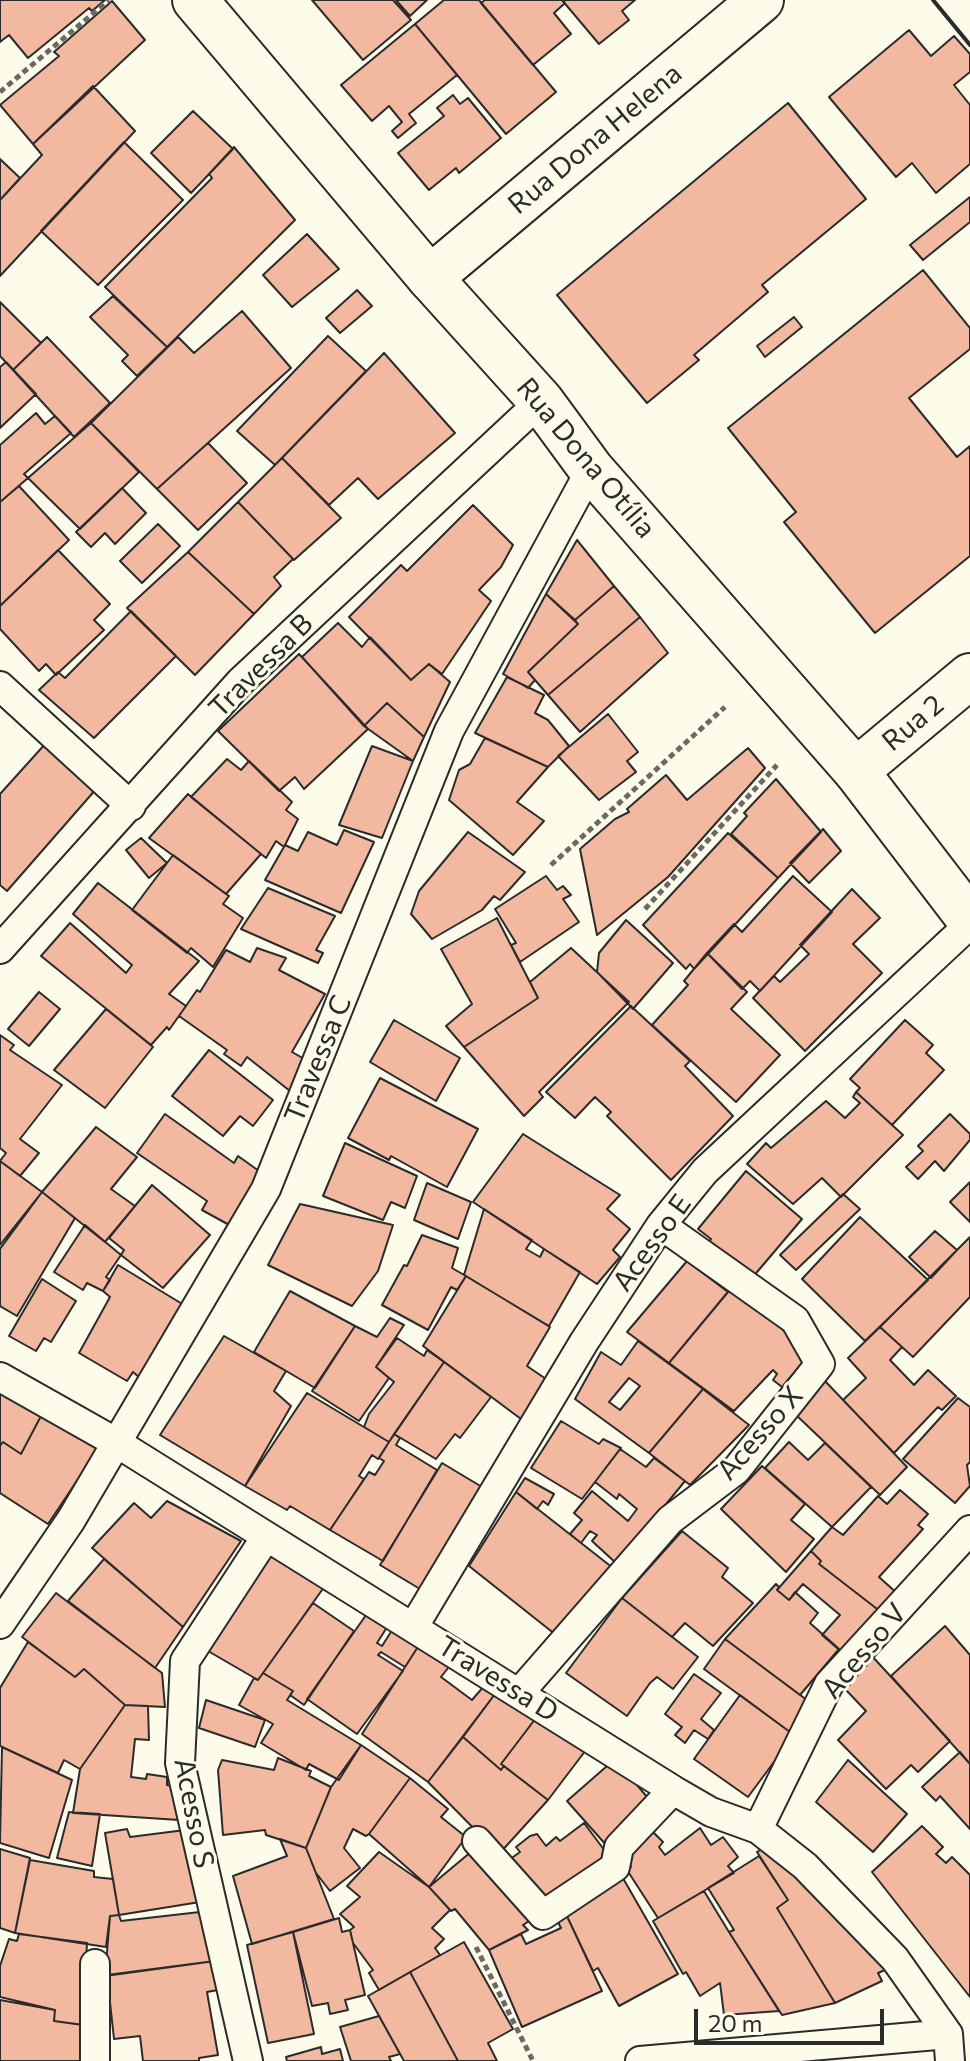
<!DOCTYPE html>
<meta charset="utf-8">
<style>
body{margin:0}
#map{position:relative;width:970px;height:2061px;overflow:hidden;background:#fdfbea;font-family:Commissioner,sans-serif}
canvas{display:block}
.scale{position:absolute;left:694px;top:2009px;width:190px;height:36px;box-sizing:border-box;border:4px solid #2b2b2b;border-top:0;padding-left:10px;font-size:24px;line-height:28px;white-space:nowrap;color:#2b2b2b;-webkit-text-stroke:6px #fdfbea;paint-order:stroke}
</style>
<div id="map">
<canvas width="970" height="2061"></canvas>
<div class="scale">20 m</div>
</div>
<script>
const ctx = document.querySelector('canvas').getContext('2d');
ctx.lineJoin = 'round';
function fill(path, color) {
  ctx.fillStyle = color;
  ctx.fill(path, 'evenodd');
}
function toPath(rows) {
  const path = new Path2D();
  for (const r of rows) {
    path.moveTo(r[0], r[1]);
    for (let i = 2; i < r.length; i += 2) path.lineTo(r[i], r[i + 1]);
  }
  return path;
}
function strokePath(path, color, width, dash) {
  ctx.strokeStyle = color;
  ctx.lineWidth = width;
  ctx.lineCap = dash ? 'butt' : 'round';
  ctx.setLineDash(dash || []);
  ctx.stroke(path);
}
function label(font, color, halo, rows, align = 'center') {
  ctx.font = font + ' Commissioner,sans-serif';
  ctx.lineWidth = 6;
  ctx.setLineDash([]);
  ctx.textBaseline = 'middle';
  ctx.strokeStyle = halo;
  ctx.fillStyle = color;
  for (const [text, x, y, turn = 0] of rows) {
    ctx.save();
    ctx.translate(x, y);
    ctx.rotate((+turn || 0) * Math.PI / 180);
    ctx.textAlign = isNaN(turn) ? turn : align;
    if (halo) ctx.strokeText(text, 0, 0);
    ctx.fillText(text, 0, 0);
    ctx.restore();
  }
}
const building = toPath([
 [0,0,105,0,92,11,89,8,28,58,9,35,0,42,0,0],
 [312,0,393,0,411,20,363,60,312,0],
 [396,0,427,0,410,16,396,0],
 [444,0,479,0,556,92,506,134,415,24,444,0],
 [485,0,562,0,565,3,554,13,571,34,533,65,481,3,485,0],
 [562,0,635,0,622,11,629,20,599,44,562,0],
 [112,1,145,40,33,144,0,105,59,56,54,52,112,1],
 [415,24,457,75,409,114,416,123,398,138,392,131,402,122,389,106,372,121,341,85,415,24],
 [909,30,931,56,954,36,970,54,970,72,954,85,970,105,970,164,936,193,912,163,896,177,829,97,909,30],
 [93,86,135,131,0,276,0,200,42,155,33,144,93,86],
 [453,95,460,104,468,98,501,138,459,173,456,168,429,190,398,153,444,116,437,108,453,95],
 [788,103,866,199,762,285,768,292,694,355,699,360,647,403,557,295,788,103],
 [193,111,233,149,191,193,151,153,193,111],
 [124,142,183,200,98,285,41,231,124,142],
 [234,147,295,220,167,347,105,287,212,178,209,174,234,147],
 [0,159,20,178,0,200,0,159],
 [970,197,970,222,923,260,910,245,970,197],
 [307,234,339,269,292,307,263,275,307,234],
 [923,270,970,328,970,349,909,398,957,457,970,446,970,556,875,633,784,522,796,512,728,428,923,270],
 [357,290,372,306,340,333,326,318,357,290],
 [113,296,167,347,137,376,122,361,128,355,90,317,113,296],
 [0,302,41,343,13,370,0,356,0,302],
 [242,311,291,368,157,489,91,423,178,337,194,353,242,311],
 [794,317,802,327,765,357,757,346,794,317],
 [328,336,366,371,275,465,237,431,328,336],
 [47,337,110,403,74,437,13,370,47,337],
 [384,353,455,433,378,499,358,478,329,505,282,458,384,353],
 [6,362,36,394,0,428,0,367,6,362],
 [36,413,45,424,55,416,71,433,24,474,28,478,0,502,0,445,36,413],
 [91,423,139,472,80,529,28,478,91,423],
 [208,443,247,483,198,530,157,489,208,443],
 [282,458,341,518,294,560,238,502,282,458],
 [19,486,69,540,0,606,0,502,19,486],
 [122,488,146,513,115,544,105,533,91,547,76,532,122,488],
 [238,502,293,559,274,577,281,586,254,614,188,552,238,502],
 [473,505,513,545,501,567,479,590,491,601,442,674,429,664,411,680,349,617,401,565,407,571,473,505],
 [158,524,180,546,142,583,120,561,158,524],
 [577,540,614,586,575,620,546,594,577,540],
 [58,550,110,604,94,620,104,630,56,675,46,664,39,671,0,629,0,606,58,550],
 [188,552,254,614,195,675,127,608,188,552],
 [614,586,640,617,548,695,528,672,578,624,575,620,614,586],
 [546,594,578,624,528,672,535,680,528,688,503,674,546,594],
 [131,611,176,656,94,738,39,690,58,672,65,678,131,611],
 [640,617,668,653,580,732,548,695,640,617],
 [338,623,362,647,370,637,411,680,429,664,450,682,424,737,387,703,364,726,302,657,338,623],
 [299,654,368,729,304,789,295,777,279,791,218,731,299,654],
 [507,677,544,695,535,713,548,720,569,746,548,767,475,733,507,677],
 [387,703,424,737,413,761,364,726,387,703],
 [608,714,638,752,627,761,636,772,599,800,558,756,608,714],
 [485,738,548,767,517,802,544,821,513,855,449,800,459,770,470,764,485,738],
 [46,743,97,788,7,891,0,885,0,794,46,743],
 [372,746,413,761,382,838,339,825,372,746],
 [748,748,765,768,668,877,597,935,580,849,615,819,629,812,627,809,666,775,687,800,748,748],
 [227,759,241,770,249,761,292,802,286,810,298,819,284,847,276,841,266,858,191,797,227,759],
 [776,779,821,832,778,878,731,834,747,816,744,813,776,779],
 [188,794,261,854,226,894,149,838,188,794],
 [823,829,841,851,809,883,790,863,823,829],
 [344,830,374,842,341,913,265,880,285,845,298,851,308,832,337,845,344,830],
 [468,832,525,872,500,900,494,896,482,910,432,939,411,914,419,891,468,832],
 [728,833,778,878,694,969,690,964,686,969,643,925,728,833],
 [141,838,167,863,149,878,126,850,141,838],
 [173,855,229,896,223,904,243,918,213,967,191,948,187,953,132,910,173,855],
 [546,876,557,890,563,886,571,895,563,899,579,922,520,962,511,945,516,943,495,909,546,876],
 [793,876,832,912,760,991,750,981,742,989,707,953,734,924,742,932,793,876],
 [98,883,199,961,169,994,186,1006,169,1030,167,1027,151,1045,41,956,70,923,126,973,132,965,73,914,98,883],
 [268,888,335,916,316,950,323,953,318,963,241,929,268,888],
 [852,889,880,918,853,944,882,973,805,1051,753,998,774,976,780,982,809,954,800,945,852,889],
 [497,918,538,998,464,1047,446,1026,472,1004,441,949,497,918],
 [626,920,673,963,633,1009,597,972,599,953,626,920],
 [257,948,286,958,279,970,325,994,292,1052,308,1061,295,1095,247,1057,241,1066,224,1054,227,1050,179,1016,197,990,200,992,226,950,250,962,257,948],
 [571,948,629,1002,539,1092,543,1097,524,1116,464,1047,538,998,530,982,571,948],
 [707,953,747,992,731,1009,780,1055,736,1102,652,1025,688,985,684,981,707,953],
 [39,992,60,1009,29,1046,8,1029,39,992],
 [631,1006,690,1061,685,1066,733,1116,671,1180,607,1116,611,1112,595,1097,575,1118,546,1092,631,1006],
 [106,1009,153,1047,105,1108,54,1070,106,1009],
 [394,1020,460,1058,436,1101,370,1062,394,1020],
 [905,1020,933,1045,926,1053,944,1070,892,1125,856,1092,860,1088,850,1079,905,1020],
 [0,1035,14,1045,10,1050,62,1085,20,1139,39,1153,20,1176,0,1161,6,1153,0,1148,0,1035],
 [209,1050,273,1100,253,1126,240,1116,223,1136,172,1096,209,1050],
 [380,1078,478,1129,447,1187,391,1156,389,1160,348,1138,380,1078],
 [856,1092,903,1135,841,1197,822,1178,793,1204,747,1164,766,1143,771,1148,826,1101,845,1118,860,1103,853,1097,856,1092],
 [165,1114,234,1163,238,1156,259,1171,231,1226,202,1210,207,1201,137,1153,165,1114],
 [950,1114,970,1134,970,1140,944,1171,935,1161,918,1179,906,1167,923,1151,918,1146,950,1114],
 [96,1127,137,1157,111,1189,135,1206,105,1242,42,1192,96,1127],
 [523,1134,620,1195,607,1209,630,1229,613,1250,620,1257,597,1284,473,1202,523,1134],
 [345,1143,417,1176,405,1208,391,1202,383,1220,323,1196,345,1143],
 [0,1161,42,1192,0,1245,0,1161],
 [746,1171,802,1219,752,1278,708,1244,711,1239,698,1229,746,1171],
 [970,1182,970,1222,950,1202,970,1182],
 [427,1183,471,1202,458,1239,414,1220,427,1183],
 [152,1185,210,1235,163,1288,121,1255,124,1250,109,1238,152,1185],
 [42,1192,75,1218,17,1316,0,1306,0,1249,42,1192],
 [843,1194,860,1209,796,1270,780,1255,843,1194],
 [300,1204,393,1225,378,1271,352,1306,268,1265,300,1204],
 [484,1209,532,1240,526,1249,540,1257,544,1249,580,1272,549,1326,464,1275,484,1209],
 [860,1217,928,1280,865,1341,802,1279,860,1217],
 [85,1225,121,1255,106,1277,110,1280,103,1291,87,1283,83,1290,54,1272,85,1225],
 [935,1231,957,1250,931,1278,909,1257,935,1231],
 [422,1235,458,1248,452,1268,466,1276,457,1290,451,1287,428,1330,382,1305,404,1265,407,1266,422,1235],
 [970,1237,970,1297,913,1357,880,1327,970,1237],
 [687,1261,728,1292,669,1363,627,1332,687,1261],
 [118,1265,184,1305,140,1378,133,1372,127,1381,79,1353,110,1297,103,1291,118,1265],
 [466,1276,550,1327,527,1366,546,1379,521,1419,423,1346,466,1276],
 [42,1279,76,1301,51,1342,44,1338,36,1351,9,1336,42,1279],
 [732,1287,811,1353,782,1387,773,1380,777,1374,773,1370,734,1411,669,1363,732,1287],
 [290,1291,355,1326,315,1388,254,1352,290,1291],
 [390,1318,404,1325,376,1367,389,1378,359,1421,312,1391,355,1326,377,1337,390,1318],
 [880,1327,902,1347,890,1360,914,1385,928,1370,956,1396,942,1410,938,1407,894,1453,843,1400,866,1378,848,1358,880,1327],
 [224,1336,286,1371,274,1391,291,1406,245,1486,160,1435,224,1336],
 [397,1338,424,1356,427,1350,444,1362,389,1442,364,1427,369,1414,394,1382,376,1367,397,1338],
 [638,1341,703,1389,649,1453,575,1399,601,1352,621,1365,638,1341],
 [629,1378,640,1386,620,1410,609,1402,629,1378],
 [444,1362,491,1397,460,1438,455,1434,436,1459,394,1434,444,1362],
 [825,1381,907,1467,880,1495,794,1413,825,1381],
 [703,1389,749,1425,690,1485,649,1453,703,1389],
 [0,1390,41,1416,21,1454,3,1442,0,1446,0,1390],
 [307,1393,389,1442,378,1459,372,1455,359,1476,364,1479,330,1530,290,1506,287,1510,245,1486,307,1393],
 [958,1398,970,1407,970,1462,967,1465,970,1486,955,1503,903,1459,958,1398],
 [41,1416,101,1445,48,1524,0,1493,0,1446,3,1442,21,1454,41,1416],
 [561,1421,599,1444,603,1439,621,1448,582,1499,531,1468,561,1421],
 [394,1434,400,1438,396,1445,437,1470,383,1561,330,1530,369,1472,375,1475,384,1461,379,1458,394,1434],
 [789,1442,808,1460,825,1443,871,1487,832,1527,765,1468,789,1442],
 [620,1449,646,1467,654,1458,685,1481,617,1564,592,1541,597,1535,590,1531,581,1543,570,1534,582,1520,574,1513,592,1491,628,1521,637,1509,619,1494,617,1499,595,1482,620,1449],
 [442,1463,487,1490,425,1592,380,1565,442,1463],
 [762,1466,805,1504,791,1520,814,1539,786,1572,721,1509,762,1466],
 [525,1478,554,1494,548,1505,543,1501,537,1509,516,1492,525,1478],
 [900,1490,928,1514,918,1525,923,1529,879,1577,899,1595,881,1612,819,1564,821,1561,811,1551,832,1527,843,1535,878,1496,887,1504,900,1490],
 [516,1492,613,1568,556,1635,469,1566,516,1492],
 [167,1501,241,1541,183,1627,92,1548,134,1503,151,1518,167,1501],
 [682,1531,728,1568,722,1577,753,1603,713,1646,685,1623,672,1637,622,1598,682,1531],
 [272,1550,327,1583,258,1680,208,1651,272,1550],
 [811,1551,821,1561,819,1564,881,1612,844,1654,822,1635,840,1615,803,1584,789,1600,777,1590,811,1551],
 [104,1559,183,1627,155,1668,68,1601,104,1559],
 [776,1584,779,1587,777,1590,789,1600,795,1592,818,1613,810,1623,839,1649,800,1695,725,1639,776,1584],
 [56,1593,162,1673,165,1707,125,1705,84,1669,75,1677,22,1637,56,1593],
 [622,1598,698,1657,673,1689,657,1677,650,1683,627,1716,566,1673,622,1598],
 [313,1603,354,1631,304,1705,290,1695,293,1691,263,1673,313,1603],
 [371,1608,391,1621,377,1643,382,1646,396,1624,423,1639,405,1667,381,1652,378,1655,403,1671,357,1734,307,1699,371,1608],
 [945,1626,970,1655,970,1764,891,1676,945,1626],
 [423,1639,455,1659,441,1677,472,1700,484,1686,495,1694,428,1782,362,1734,423,1639],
 [725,1639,815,1706,794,1735,704,1669,725,1639],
 [28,1642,75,1677,84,1669,125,1705,80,1769,64,1760,58,1773,0,1746,0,1688,28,1642],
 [871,1655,950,1741,918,1772,911,1765,886,1789,838,1740,866,1711,846,1690,871,1655],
 [263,1673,293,1691,287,1700,361,1745,339,1780,309,1764,306,1770,261,1743,273,1724,239,1705,254,1678,258,1680,263,1673],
 [694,1674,721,1693,701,1719,714,1730,708,1739,694,1730,685,1743,675,1735,682,1727,665,1714,694,1674],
 [495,1694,539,1714,501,1764,504,1766,501,1770,463,1737,495,1694],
 [740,1695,794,1735,748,1797,694,1759,740,1695],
 [206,1700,265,1720,255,1747,199,1728,206,1700],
 [125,1705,148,1706,149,1740,135,1739,131,1777,146,1779,147,1774,167,1777,167,1785,172,1786,179,1820,73,1813,80,1769,125,1705],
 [539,1714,589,1746,548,1800,501,1764,539,1714],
 [463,1737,501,1770,504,1766,548,1800,499,1854,428,1782,463,1737],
 [361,1745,410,1778,369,1834,366,1836,353,1829,344,1848,360,1868,330,1891,316,1873,306,1848,331,1787,361,1745],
 [2,1747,72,1780,49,1858,0,1843,2,1747],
 [960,1752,970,1764,970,1829,940,1796,936,1801,922,1787,960,1752],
 [278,1758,311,1771,309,1776,331,1787,306,1848,266,1835,265,1830,223,1835,218,1770,222,1760,274,1770,278,1758],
 [615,1759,653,1804,607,1846,567,1801,615,1759],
 [848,1760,907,1814,873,1852,816,1802,848,1760],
 [410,1778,448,1809,441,1817,466,1837,429,1887,369,1834,410,1778],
 [69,1812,100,1814,92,1866,57,1858,69,1812],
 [584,1823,611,1859,549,1907,523,1872,520,1875,509,1860,520,1852,516,1847,530,1836,537,1834,546,1846,556,1837,560,1841,584,1823],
 [647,1826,663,1842,659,1847,665,1855,700,1828,711,1845,723,1837,738,1857,728,1866,734,1873,658,1918,627,1870,631,1867,626,1859,638,1848,634,1841,647,1826],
 [922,1826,943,1847,936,1854,946,1863,952,1857,970,1875,970,1997,872,1872,922,1826],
 [127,1829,130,1837,185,1830,200,1902,119,1915,105,1833,127,1829],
 [280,1839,306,1848,334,1919,252,1944,233,1876,287,1856,280,1839],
 [769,1845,875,1942,885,1970,878,1973,882,1981,835,2003,777,1908,788,1900,757,1852,769,1845],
 [0,1849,30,1858,15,1933,0,1928,0,1849],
 [472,1851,532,1919,523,1925,528,1930,489,1950,455,1909,451,1911,429,1887,472,1851],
 [379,1852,429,1887,450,1910,432,1928,444,1939,435,1948,440,1955,379,1990,369,1973,373,1970,353,1943,350,1930,354,1927,340,1914,360,1897,347,1886,379,1852],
 [759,1856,788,1900,777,1908,835,2003,782,2015,729,1932,734,1930,708,1888,759,1856],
 [30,1860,94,1871,94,1877,113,1879,119,1915,110,1916,106,1947,15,1933,30,1860],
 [620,1873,678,1974,619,2006,598,1968,593,1971,565,1912,620,1873],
 [704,1891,729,1932,779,2011,724,2015,720,1983,700,1996,686,1972,683,1974,653,1921,704,1891],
 [200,1912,201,1917,209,1916,215,1961,105,1976,110,1916,119,1915,121,1921,200,1912],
 [565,1912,602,1991,522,2027,489,1950,521,1934,526,1944,561,1928,555,1916,565,1912],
 [339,1918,342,1932,350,1930,365,1995,345,2000,348,2010,330,2014,328,2003,312,2006,293,1932,339,1918],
 [293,1932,314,2034,268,2043,247,1945,293,1932],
 [19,1934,87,1943,83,2025,54,2021,55,2010,0,1997,0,1966,9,1939,17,1941,19,1934],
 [464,1942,513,2029,488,2043,497,2061,458,2061,410,1972,464,1942],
 [215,1961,223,1989,207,1992,218,2055,199,2058,199,2061,143,2061,140,2036,114,2039,107,1975,215,1961],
 [410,1972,458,2061,404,2061,368,1996,410,1972],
 [0,2000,55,2010,54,2021,84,2025,80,2061,0,2061,0,2000],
 [379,2016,400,2054,389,2057,391,2061,351,2061,340,2027,379,2016],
 [321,2047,322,2054,340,2049,343,2061,287,2061,286,2057,321,2047]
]);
fill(building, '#f2b8a0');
strokePath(building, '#2b2b2b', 2);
const service = toPath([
 [0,686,131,806],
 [0,949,240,682,541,401],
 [0,1377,117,1443,673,1790,711,1812,758,1829,805,1866,895,1959,948,2034],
 [0,1624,71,1520,266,1189,449,731,591,469],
 [414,1626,584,1342,661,1225,705,1171,970,924],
 [520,1692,670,1520,736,1470,820,1364,795,1320,661,1225],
 [758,1829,829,1684,970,1530],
 [477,1841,543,1915,615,1867,619,1847,673,1790],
 [948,2034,950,2061],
 [95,2061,95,1964],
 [248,2061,180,1763,185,1661,266,1537],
 [640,2061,948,2034]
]);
const minor = toPath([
 [430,278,761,0],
 [856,771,970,676]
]);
const tertiary = toPath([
 [195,0,430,278,541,401,591,469,856,771,970,920]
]);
strokePath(service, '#2b2b2b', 32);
strokePath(minor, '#2b2b2b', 48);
strokePath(tertiary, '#2b2b2b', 48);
strokePath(toPath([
 [0,92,109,0],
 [551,865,725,707],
 [645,909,777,765],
 [476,1947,533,2061]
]), '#6a6964', 5, [6, 4]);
strokePath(service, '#fdfbea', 28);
strokePath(minor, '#fdfbea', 44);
strokePath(tertiary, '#fdfbea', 44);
strokePath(toPath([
 [933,0,970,45]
]), '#2b2b2b', 4);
label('28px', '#2b2b2b', '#fdfbea', [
 ["Rua Dona Helena",595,139,-40],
 ["Rua Dona Otília",586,458,50],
 ["Travessa B",261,666,-45],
 ["Rua 2",913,723,-40],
 ["Travessa C",318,1059,-68],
 ["Acesso E",652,1243,-54],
 ["Acesso X",760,1433,-49],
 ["Acesso V",864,1651,-50],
 ["Travessa D",498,1679,32],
 ["Acesso S",194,1813,79]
]);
</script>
